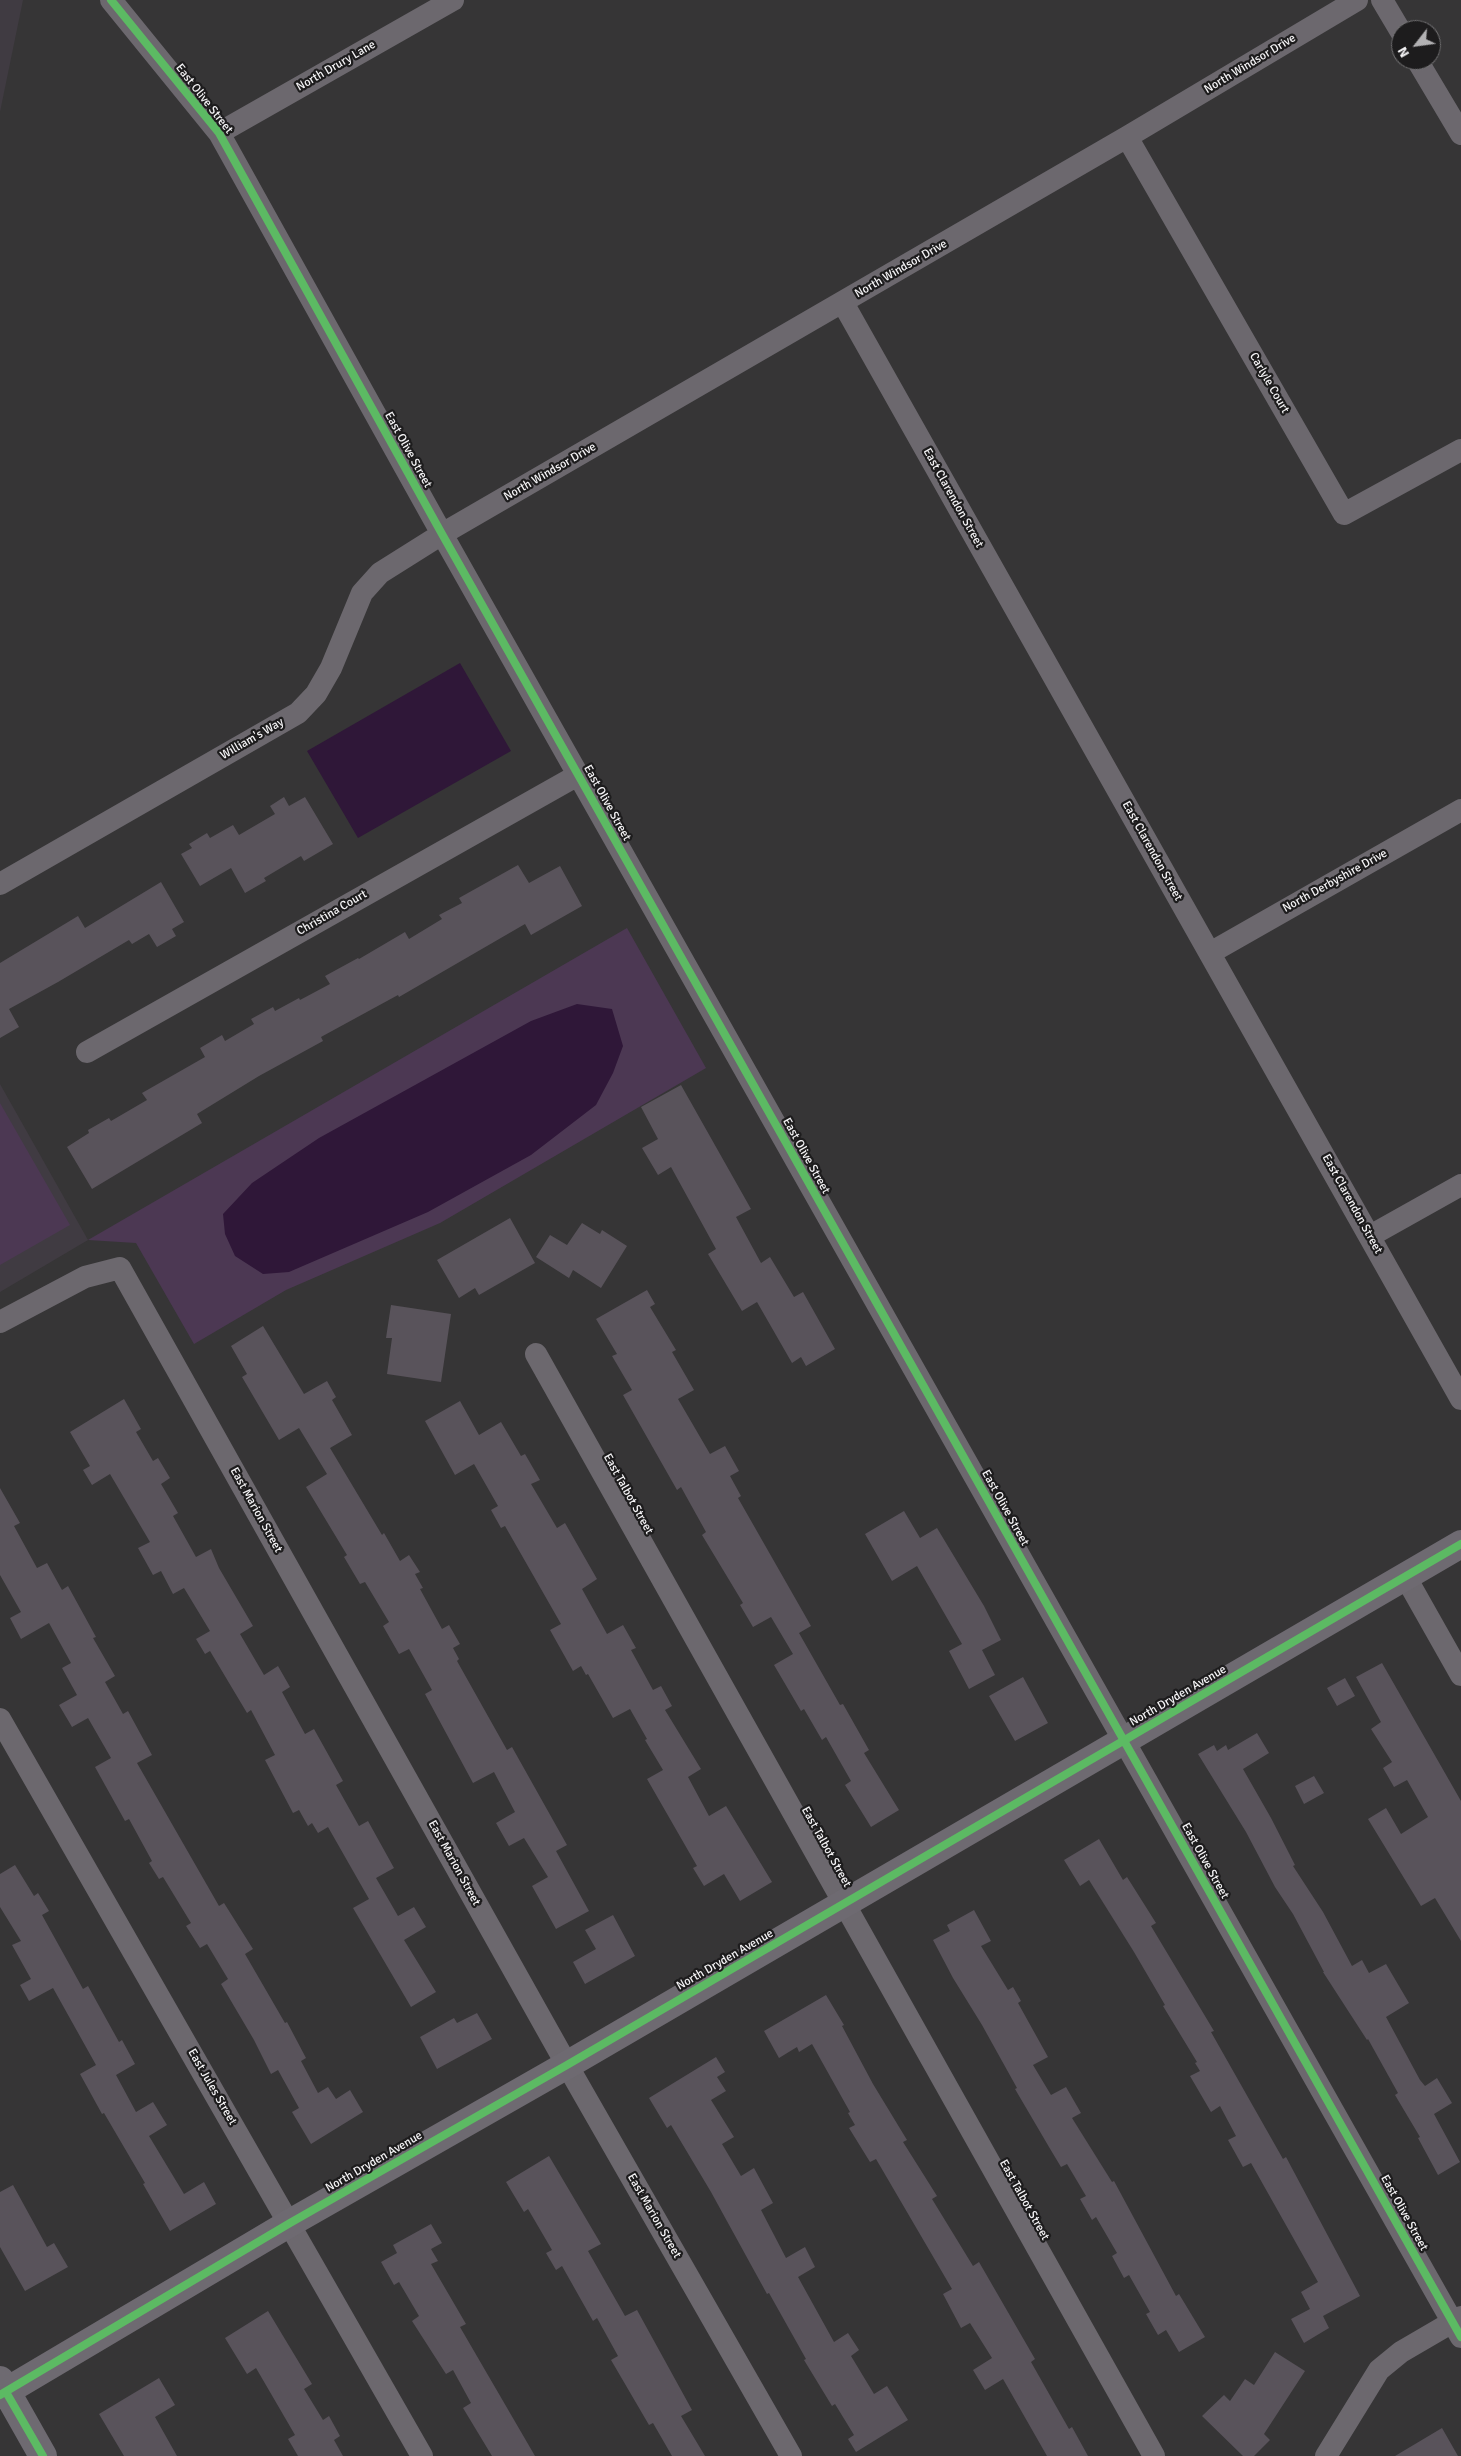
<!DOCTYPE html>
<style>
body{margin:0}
#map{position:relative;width:1461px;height:2456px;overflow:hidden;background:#363536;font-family:Signika,sans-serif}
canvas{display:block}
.north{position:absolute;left:1391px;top:20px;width:50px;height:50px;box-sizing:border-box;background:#1d1c1d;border:1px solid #737274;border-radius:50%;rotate:240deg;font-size:14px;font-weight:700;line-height:20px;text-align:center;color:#f5f4f6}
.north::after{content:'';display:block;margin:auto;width:18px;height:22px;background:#b2b1b3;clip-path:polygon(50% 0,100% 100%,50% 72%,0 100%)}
</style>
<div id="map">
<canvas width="1461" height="2456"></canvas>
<div class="north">N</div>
</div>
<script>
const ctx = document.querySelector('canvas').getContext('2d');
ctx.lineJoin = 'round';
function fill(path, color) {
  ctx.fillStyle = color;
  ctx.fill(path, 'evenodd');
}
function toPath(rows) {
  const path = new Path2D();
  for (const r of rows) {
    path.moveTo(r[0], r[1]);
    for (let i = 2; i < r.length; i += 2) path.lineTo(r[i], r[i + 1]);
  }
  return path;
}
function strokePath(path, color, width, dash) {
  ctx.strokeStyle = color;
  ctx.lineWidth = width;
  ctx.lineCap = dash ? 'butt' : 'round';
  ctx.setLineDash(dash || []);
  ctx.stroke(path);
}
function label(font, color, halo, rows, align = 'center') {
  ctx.font = font + ' Signika,sans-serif';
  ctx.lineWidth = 4.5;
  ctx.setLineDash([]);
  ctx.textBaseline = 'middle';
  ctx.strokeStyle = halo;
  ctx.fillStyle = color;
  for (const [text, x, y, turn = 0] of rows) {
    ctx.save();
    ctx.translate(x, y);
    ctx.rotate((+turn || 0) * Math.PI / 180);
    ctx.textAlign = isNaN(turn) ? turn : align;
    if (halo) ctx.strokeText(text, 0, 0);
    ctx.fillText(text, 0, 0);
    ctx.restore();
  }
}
fill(toPath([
 [0,0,23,0,0,112],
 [0,1084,88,1240,0,1292]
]), '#403b42');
fill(toPath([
 [627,928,706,1068,440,1223,286,1290,194,1344,136,1243,88,1240],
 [0,1103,70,1225,0,1265]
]), '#4c3853');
fill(toPath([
 [460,663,511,751,358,838,307,751],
 [577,1004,612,1009,623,1046,613,1073,596,1105,531,1155,428,1212,289,1272,263,1274,235,1256,225,1234,223,1214,252,1183,319,1138,531,1021]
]), '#2f1738');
fill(toPath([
 [284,797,289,806,305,797,333,844,304,861,301,856,264,878,266,881,245,893,231,868,200,886,181,854,192,848,189,844,207,833,210,838,233,825,239,835,275,814,270,806],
 [518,865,529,883,560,866,582,906,531,935,525,924,399,997,398,995,321,1037,323,1041,259,1076,197,1114,202,1123,92,1189,67,1147,89,1133,88,1130,109,1118,111,1121,147,1100,142,1093,205,1057,200,1048,222,1035,225,1041,254,1024,251,1019,273,1007,275,1011,299,998,300,1000,330,984,325,976,358,958,359,959,405,932,409,939,442,919,439,915,462,903,459,898],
 [161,882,184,922,172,929,176,936,157,947,149,934,132,944,129,940,58,982,9,1009,19,1027,0,1038,0,963,78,916,85,928],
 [681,1085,751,1209,736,1217,761,1263,770,1257,794,1297,803,1292,835,1349,806,1366,801,1357,792,1363,757,1302,742,1311,708,1254,716,1249,671,1167,658,1175,642,1148,658,1139,641,1107],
 [510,1218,535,1263,479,1295,475,1288,459,1298,437,1260],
 [582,1223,600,1234,602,1230,627,1246,601,1288,573,1270,569,1278,536,1257,550,1235,567,1245],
 [647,1290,655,1304,650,1307,676,1350,672,1352,694,1390,678,1399,710,1454,725,1446,739,1471,730,1476,741,1496,738,1498,811,1626,799,1633,840,1705,843,1704,869,1750,864,1753,899,1810,871,1827,845,1785,851,1781,826,1737,822,1740,804,1709,801,1711,774,1665,793,1654,771,1617,753,1627,740,1605,743,1603,702,1535,706,1532,681,1487,677,1490,623,1395,632,1390,612,1356,617,1354,596,1319],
 [391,1305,451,1314,441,1382,387,1374,392,1338,386,1338],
 [263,1326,304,1394,327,1381,336,1397,332,1400,352,1435,330,1448,382,1535,384,1533,400,1561,409,1555,420,1572,415,1574,423,1588,420,1589,442,1629,449,1625,460,1644,453,1648,459,1659,457,1661,507,1750,512,1747,567,1845,556,1851,589,1911,556,1929,532,1886,548,1877,524,1838,509,1846,496,1823,515,1812,494,1772,473,1783,425,1694,432,1690,409,1649,399,1654,383,1626,389,1622,365,1582,360,1584,344,1557,347,1555,306,1487,327,1474,299,1428,279,1440,242,1377,247,1374,231,1346],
 [124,1399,141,1429,136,1432,153,1461,158,1458,170,1478,161,1484,178,1513,173,1516,196,1557,211,1549,219,1568,253,1626,240,1634,264,1675,278,1666,290,1687,282,1692,305,1734,314,1729,343,1781,336,1785,359,1826,368,1821,394,1868,376,1878,398,1916,414,1907,426,1927,404,1940,436,1992,411,2007,353,1908,369,1899,328,1827,318,1833,312,1823,308,1826,299,1810,293,1813,265,1760,275,1755,251,1710,247,1713,210,1651,205,1654,196,1639,210,1631,184,1588,173,1594,161,1571,153,1575,138,1548,150,1542,110,1474,92,1485,83,1470,90,1466,70,1432],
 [460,1401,479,1435,501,1422,521,1456,525,1454,540,1480,531,1484,557,1528,565,1523,597,1579,582,1589,607,1634,623,1625,636,1648,631,1650,653,1690,661,1686,672,1706,665,1710,701,1769,688,1777,709,1816,726,1806,772,1882,740,1901,724,1874,704,1886,693,1868,697,1866,647,1779,663,1770,645,1740,647,1739,630,1709,613,1718,588,1674,586,1675,581,1666,573,1671,550,1630,561,1624,505,1526,501,1528,491,1510,498,1506,474,1464,455,1475,425,1421],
 [0,1488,20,1523,14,1526,37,1568,47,1563,62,1590,68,1586,96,1637,93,1638,115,1676,105,1682,123,1714,128,1711,152,1755,137,1763,219,1906,224,1903,253,1949,245,1954,285,2023,287,2022,306,2058,301,2061,318,2093,328,2087,336,2099,350,2090,363,2112,311,2144,292,2112,299,2108,278,2070,271,2074,254,2040,221,1984,228,1979,207,1944,200,1948,186,1926,191,1923,163,1877,159,1879,149,1863,152,1861,129,1819,125,1821,95,1767,111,1758,88,1718,72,1727,59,1705,77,1695,62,1668,71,1663,49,1623,21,1639,10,1618,21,1612,0,1575],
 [904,1511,920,1538,937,1528,984,1606,1001,1640,982,1650,995,1675,969,1689,949,1651,962,1644,917,1566,892,1581,865,1534],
 [1382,1663,1461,1801,1461,1941,1435,1898,1421,1906,1368,1819,1386,1808,1401,1834,1428,1817,1407,1780,1394,1787,1383,1768,1392,1762,1371,1729,1381,1722,1356,1677],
 [1023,1677,1048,1723,1015,1741,989,1696],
 [1345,1678,1355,1696,1337,1706,1327,1688],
 [1257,1733,1269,1753,1243,1769,1271,1818,1295,1865,1293,1866,1323,1912,1352,1966,1362,1960,1369,1973,1386,1964,1409,2003,1386,2017,1420,2080,1425,2086,1437,2078,1452,2103,1434,2114,1460,2162,1438,2175,1418,2138,1420,2137,1395,2095,1398,2093,1368,2039,1367,2040,1323,1972,1324,1972,1293,1914,1275,1887,1246,1832,1198,1754,1214,1745,1217,1751,1226,1745,1228,1750],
 [1314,1776,1324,1793,1304,1804,1295,1786],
 [1099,1839,1123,1880,1127,1877,1156,1923,1151,1926,1214,2031,1211,2032,1283,2159,1286,2157,1360,2296,1323,2316,1329,2328,1304,2343,1291,2319,1310,2309,1301,2292,1318,2282,1251,2163,1243,2167,1228,2140,1236,2136,1220,2106,1211,2112,1190,2076,1200,2071,1195,2063,1197,2062,1163,2006,1165,2005,1134,1952,1089,1880,1080,1886,1064,1860],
 [15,1865,34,1896,38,1893,49,1911,42,1915,83,1989,88,1986,119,2042,122,2040,135,2064,116,2075,136,2112,153,2102,167,2125,149,2136,184,2194,204,2182,216,2204,170,2231,143,2184,145,2183,104,2113,102,2114,80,2074,96,2065,53,1988,29,2001,20,1985,31,1979,12,1945,21,1941,0,1907,0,1874],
 [974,1910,991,1941,981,1946,1008,1990,1013,1987,1021,2001,1018,2003,1048,2057,1033,2065,1051,2095,1066,2087,1081,2113,1072,2118,1112,2182,1114,2181,1176,2296,1179,2294,1205,2337,1179,2352,1166,2330,1158,2335,1146,2314,1150,2312,1129,2275,1124,2278,1112,2256,1117,2253,1096,2217,1092,2220,1080,2199,1086,2196,1067,2164,1061,2167,1049,2147,1015,2089,1017,2088,982,2025,953,1978,933,1940,950,1931,947,1925],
 [613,1915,635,1956,585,1984,573,1962,596,1949,585,1930],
 [826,1995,844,2025,842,2026,873,2084,907,2140,903,2142,937,2196,932,2199,973,2266,979,2262,1035,2359,1031,2362,1069,2429,1072,2427,1088,2456,1047,2456,1003,2379,985,2390,973,2370,992,2358,970,2323,961,2328,943,2294,952,2289,876,2159,870,2162,849,2128,855,2125,848,2113,850,2112,812,2044,799,2052,797,2047,779,2058,764,2031],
 [477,2013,492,2039,437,2069,420,2037,454,2018,457,2023],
 [716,2057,725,2072,717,2077,726,2091,711,2100,734,2137,722,2144,741,2176,754,2168,773,2203,761,2210,786,2258,805,2247,815,2267,798,2277,834,2342,848,2333,859,2350,851,2356,874,2394,887,2386,908,2420,856,2452,848,2439,854,2435,835,2404,832,2406,804,2360,806,2359,769,2293,767,2294,711,2192,671,2125,667,2128,649,2098],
 [549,2156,601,2244,588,2251,625,2316,637,2310,692,2410,681,2416,705,2456,672,2456,653,2423,649,2425,611,2360,618,2356,597,2318,593,2321,562,2266,556,2270,546,2253,552,2250,528,2209,524,2212,506,2182],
 [13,2185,47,2247,54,2243,68,2267,25,2291,0,2247,0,2192],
 [431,2224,442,2243,431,2249,438,2261,431,2264,466,2324,460,2327,535,2456,492,2456,463,2408,471,2403,453,2370,446,2374,412,2321,419,2316,399,2282,394,2285,381,2262,397,2253,393,2245],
 [268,2311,312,2384,304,2389,323,2420,329,2416,340,2436,334,2440,343,2456,298,2456,288,2439,295,2435,256,2368,247,2374,225,2338],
 [1275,2352,1305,2371,1264,2434,1270,2440,1254,2456,1243,2456,1202,2416,1224,2395,1230,2401,1245,2379,1254,2385],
 [159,2378,175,2405,155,2417,177,2456,124,2456,99,2414],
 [1442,2428,1458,2456,1395,2456]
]), '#59535b');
strokePath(toPath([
 [111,0,219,133,442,534,1461,2337],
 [1382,0,1401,32],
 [1417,60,1461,134],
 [219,133,453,0],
 [1127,137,1344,514,1461,450],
 [843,303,1461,1399],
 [0,884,298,713,316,694,331,668,362,593,380,573,442,534,1127,137,1357,0],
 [1210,953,1461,810],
 [87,1052,578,775],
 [1370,1236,1461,1185],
 [0,1322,85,1277,120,1268,567,2065,791,2456],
 [536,1354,1154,2456],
 [1405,1576,1461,1675],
 [0,1719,422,2456],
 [1326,2456,1379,2370,1401,2352,1461,2317]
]), '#6c686e', 22);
strokePath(toPath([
 [0,2380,43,2456],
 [0,2395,290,2223,567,2065,1461,1544]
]), '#6e6a71', 28);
strokePath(toPath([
 [111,0,219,133,442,534,1461,2337],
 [6,2392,43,2456],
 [0,2395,290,2223,567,2065,1461,1544]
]), '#5cba63', 8);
label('12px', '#f5f4f6', '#1d1c1d', [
 ["North Windsor Drive",1250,64,-31],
 ["North Drury Lane",336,66,-30],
 ["East Olive Street",204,99,52],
 ["North Windsor Drive",901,269,-30],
 ["Carlyle Court",1269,383,60],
 ["East Olive Street",408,450,61],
 ["North Windsor Drive",550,472,-30],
 ["East Clarendon Street",953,498,61],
 ["William's Way",252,739,-30],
 ["East Olive Street",607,803,61],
 ["East Clarendon Street",1152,851,61],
 ["North Derbyshire Drive",1335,881,-29],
 ["Christina Court",332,913,-30],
 ["East Olive Street",806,1156,61],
 ["East Clarendon Street",1352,1204,61],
 ["East Talbot Street",628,1494,61],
 ["East Olive Street",1005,1508,61],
 ["East Marion Street",256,1510,61],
 ["North Dryden Avenue",1178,1696,-30],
 ["East Talbot Street",826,1847,61],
 ["East Olive Street",1205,1861,61],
 ["East Marion Street",454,1863,61],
 ["North Dryden Avenue",725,1960,-30],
 ["East Jules Street",212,2087,60],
 ["North Dryden Avenue",374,2162,-30],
 ["East Talbot Street",1024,2200,61],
 ["East Olive Street",1404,2213,61],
 ["East Marion Street",654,2216,60]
]);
</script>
